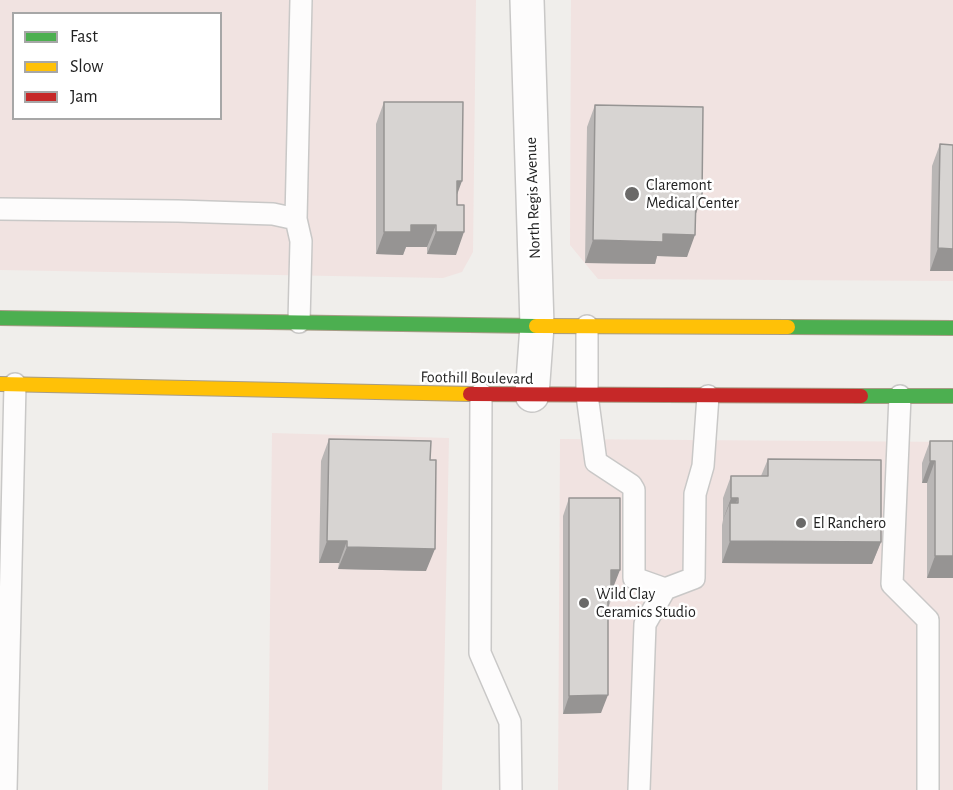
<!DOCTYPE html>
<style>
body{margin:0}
#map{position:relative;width:953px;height:790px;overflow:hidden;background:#f0eeeb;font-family:"Alegreya Sans",sans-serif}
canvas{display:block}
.legend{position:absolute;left:12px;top:12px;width:210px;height:108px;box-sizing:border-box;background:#fff;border:2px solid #a7a7a7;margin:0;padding:8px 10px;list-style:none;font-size:18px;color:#222}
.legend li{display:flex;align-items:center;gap:12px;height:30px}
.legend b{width:30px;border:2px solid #a7a7a7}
</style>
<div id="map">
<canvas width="953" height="790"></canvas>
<ul class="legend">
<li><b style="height:8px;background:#4caf50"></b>Fast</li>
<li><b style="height:8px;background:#ffc107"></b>Slow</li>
<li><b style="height:8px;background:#c62828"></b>Jam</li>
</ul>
</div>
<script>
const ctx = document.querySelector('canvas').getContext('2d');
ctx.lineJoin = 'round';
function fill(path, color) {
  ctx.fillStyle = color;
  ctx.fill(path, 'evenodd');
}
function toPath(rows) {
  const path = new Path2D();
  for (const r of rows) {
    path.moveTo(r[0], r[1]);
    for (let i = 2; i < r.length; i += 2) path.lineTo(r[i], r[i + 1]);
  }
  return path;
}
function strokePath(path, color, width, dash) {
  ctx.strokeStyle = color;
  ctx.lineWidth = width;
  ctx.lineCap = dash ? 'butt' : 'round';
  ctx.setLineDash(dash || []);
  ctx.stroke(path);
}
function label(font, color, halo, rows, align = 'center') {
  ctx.font = font + ' "Alegreya Sans",sans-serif';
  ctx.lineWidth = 5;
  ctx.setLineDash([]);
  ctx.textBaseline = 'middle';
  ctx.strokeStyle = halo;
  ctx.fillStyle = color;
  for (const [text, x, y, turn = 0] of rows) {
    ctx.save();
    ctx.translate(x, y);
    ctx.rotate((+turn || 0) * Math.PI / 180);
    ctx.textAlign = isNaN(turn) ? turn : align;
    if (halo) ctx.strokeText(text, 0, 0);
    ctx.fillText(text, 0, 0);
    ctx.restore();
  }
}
fill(toPath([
 [0,0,476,0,473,252,462,272,443,278,0,270],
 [14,14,220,14,220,118,14,118],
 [571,0,953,0,953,281,598,279,570,245],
 [272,433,449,438,442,790,268,790],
 [560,439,953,442,953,790,558,790]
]), '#f1e3e1');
const lane = toPath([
 [0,209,178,211,273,214,296,219,301,241,299,322],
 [296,219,301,0],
 [587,326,587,395,596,462,631,485,634,490,634,578,665,589,694,578,695,494,703,466,708,396],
 [481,394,480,653,510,722,511,790],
 [900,396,892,584,928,620,928,790],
 [6,790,15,384],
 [639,790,645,624,665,589]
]);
const street = toPath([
 [527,0,537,326,532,395]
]);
const fast = toPath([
 [0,318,536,326],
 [788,327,953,328],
 [861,396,953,396]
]);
const slow = toPath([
 [536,326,788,327],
 [0,384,470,394]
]);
const jam = toPath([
 [470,394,861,396]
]);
strokePath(lane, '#c9c8c7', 24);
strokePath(street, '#c9c8c7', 36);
strokePath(fast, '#a79c86', 16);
strokePath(slow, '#a79c86', 16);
strokePath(jam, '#a79c86', 16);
strokePath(lane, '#fdfcfc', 21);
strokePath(street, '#fdfcfc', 33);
strokePath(fast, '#4caf50', 14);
strokePath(slow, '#ffc107', 14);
strokePath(jam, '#c62828', 14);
fill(toPath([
 [384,102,457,195,456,255,427,254,427,247,406,247,403,255,376,254,376,124],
 [595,105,702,197,696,213,687,257,657,256,655,264,585,263,587,127],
 [940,144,953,271,930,271,932,166],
 [329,439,426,571,338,569,339,563,319,563,321,461],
 [930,441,953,441,953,578,927,578,927,483,922,483,922,463],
 [768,459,881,542,872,564,722,563,722,525,723,520,723,498,731,476,761,476],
 [569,498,613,588,611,588,611,600,608,609,601,713,563,714,563,516]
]), '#b9b6b5');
fill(toPath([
 [457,181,462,181,454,203],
 [696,197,702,197,694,219],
 [411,225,436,225,427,247,406,247,403,255,376,254,384,232],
 [436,232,464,232,456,255,427,254],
 [663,234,695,235,687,257,657,256,655,264,585,263,593,240],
 [938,248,953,249,953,271,930,271],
 [930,461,935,461,927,483,922,483],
 [731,498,738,498,730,520,730,503,723,520],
 [327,541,347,541,339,563,319,563],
 [730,541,881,542,872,564,722,563],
 [347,547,435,549,426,571,338,569],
 [935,556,953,556,953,578,927,578],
 [611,570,620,570,613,588,605,588],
 [608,695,601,713,563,714,569,696]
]), '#969493');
const building = toPath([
 [384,102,463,102,462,181,457,181,457,205,464,205,464,232,436,232,436,225,411,225,411,232,384,232,384,102],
 [595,105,703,107,702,197,696,197,695,235,663,234,663,242,593,240,595,105],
 [940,144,953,145,953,249,938,248,940,144],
 [329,439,431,441,430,460,436,460,435,549,347,547,347,541,327,541,329,439],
 [930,441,953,441,953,556,935,556,935,461,930,461,930,441],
 [768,459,881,460,881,542,730,541,730,503,738,503,738,498,731,498,731,476,768,476,768,459],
 [569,498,620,498,620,570,611,570,611,600,608,600,608,695,569,696,569,498]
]);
fill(building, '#d7d4d2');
strokePath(building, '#969493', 1.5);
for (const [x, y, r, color] of [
 [632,194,8,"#6a6968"],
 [801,523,6,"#6a6968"],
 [584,603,6,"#6a6968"]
]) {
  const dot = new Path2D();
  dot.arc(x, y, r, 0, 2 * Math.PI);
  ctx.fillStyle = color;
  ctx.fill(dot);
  strokePath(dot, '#fff', 2);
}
label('16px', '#222', '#fff', [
 ["Claremont",646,185],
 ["Medical Center",646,203],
 ["El Ranchero",813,523],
 ["Wild Clay",596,594],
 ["Ceramics Studio",596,612]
], 'left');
label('16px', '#222', '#fff', [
 ["North Regis Avenue",533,198,-92],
 ["Foothill Boulevard",477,378,1]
]);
</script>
